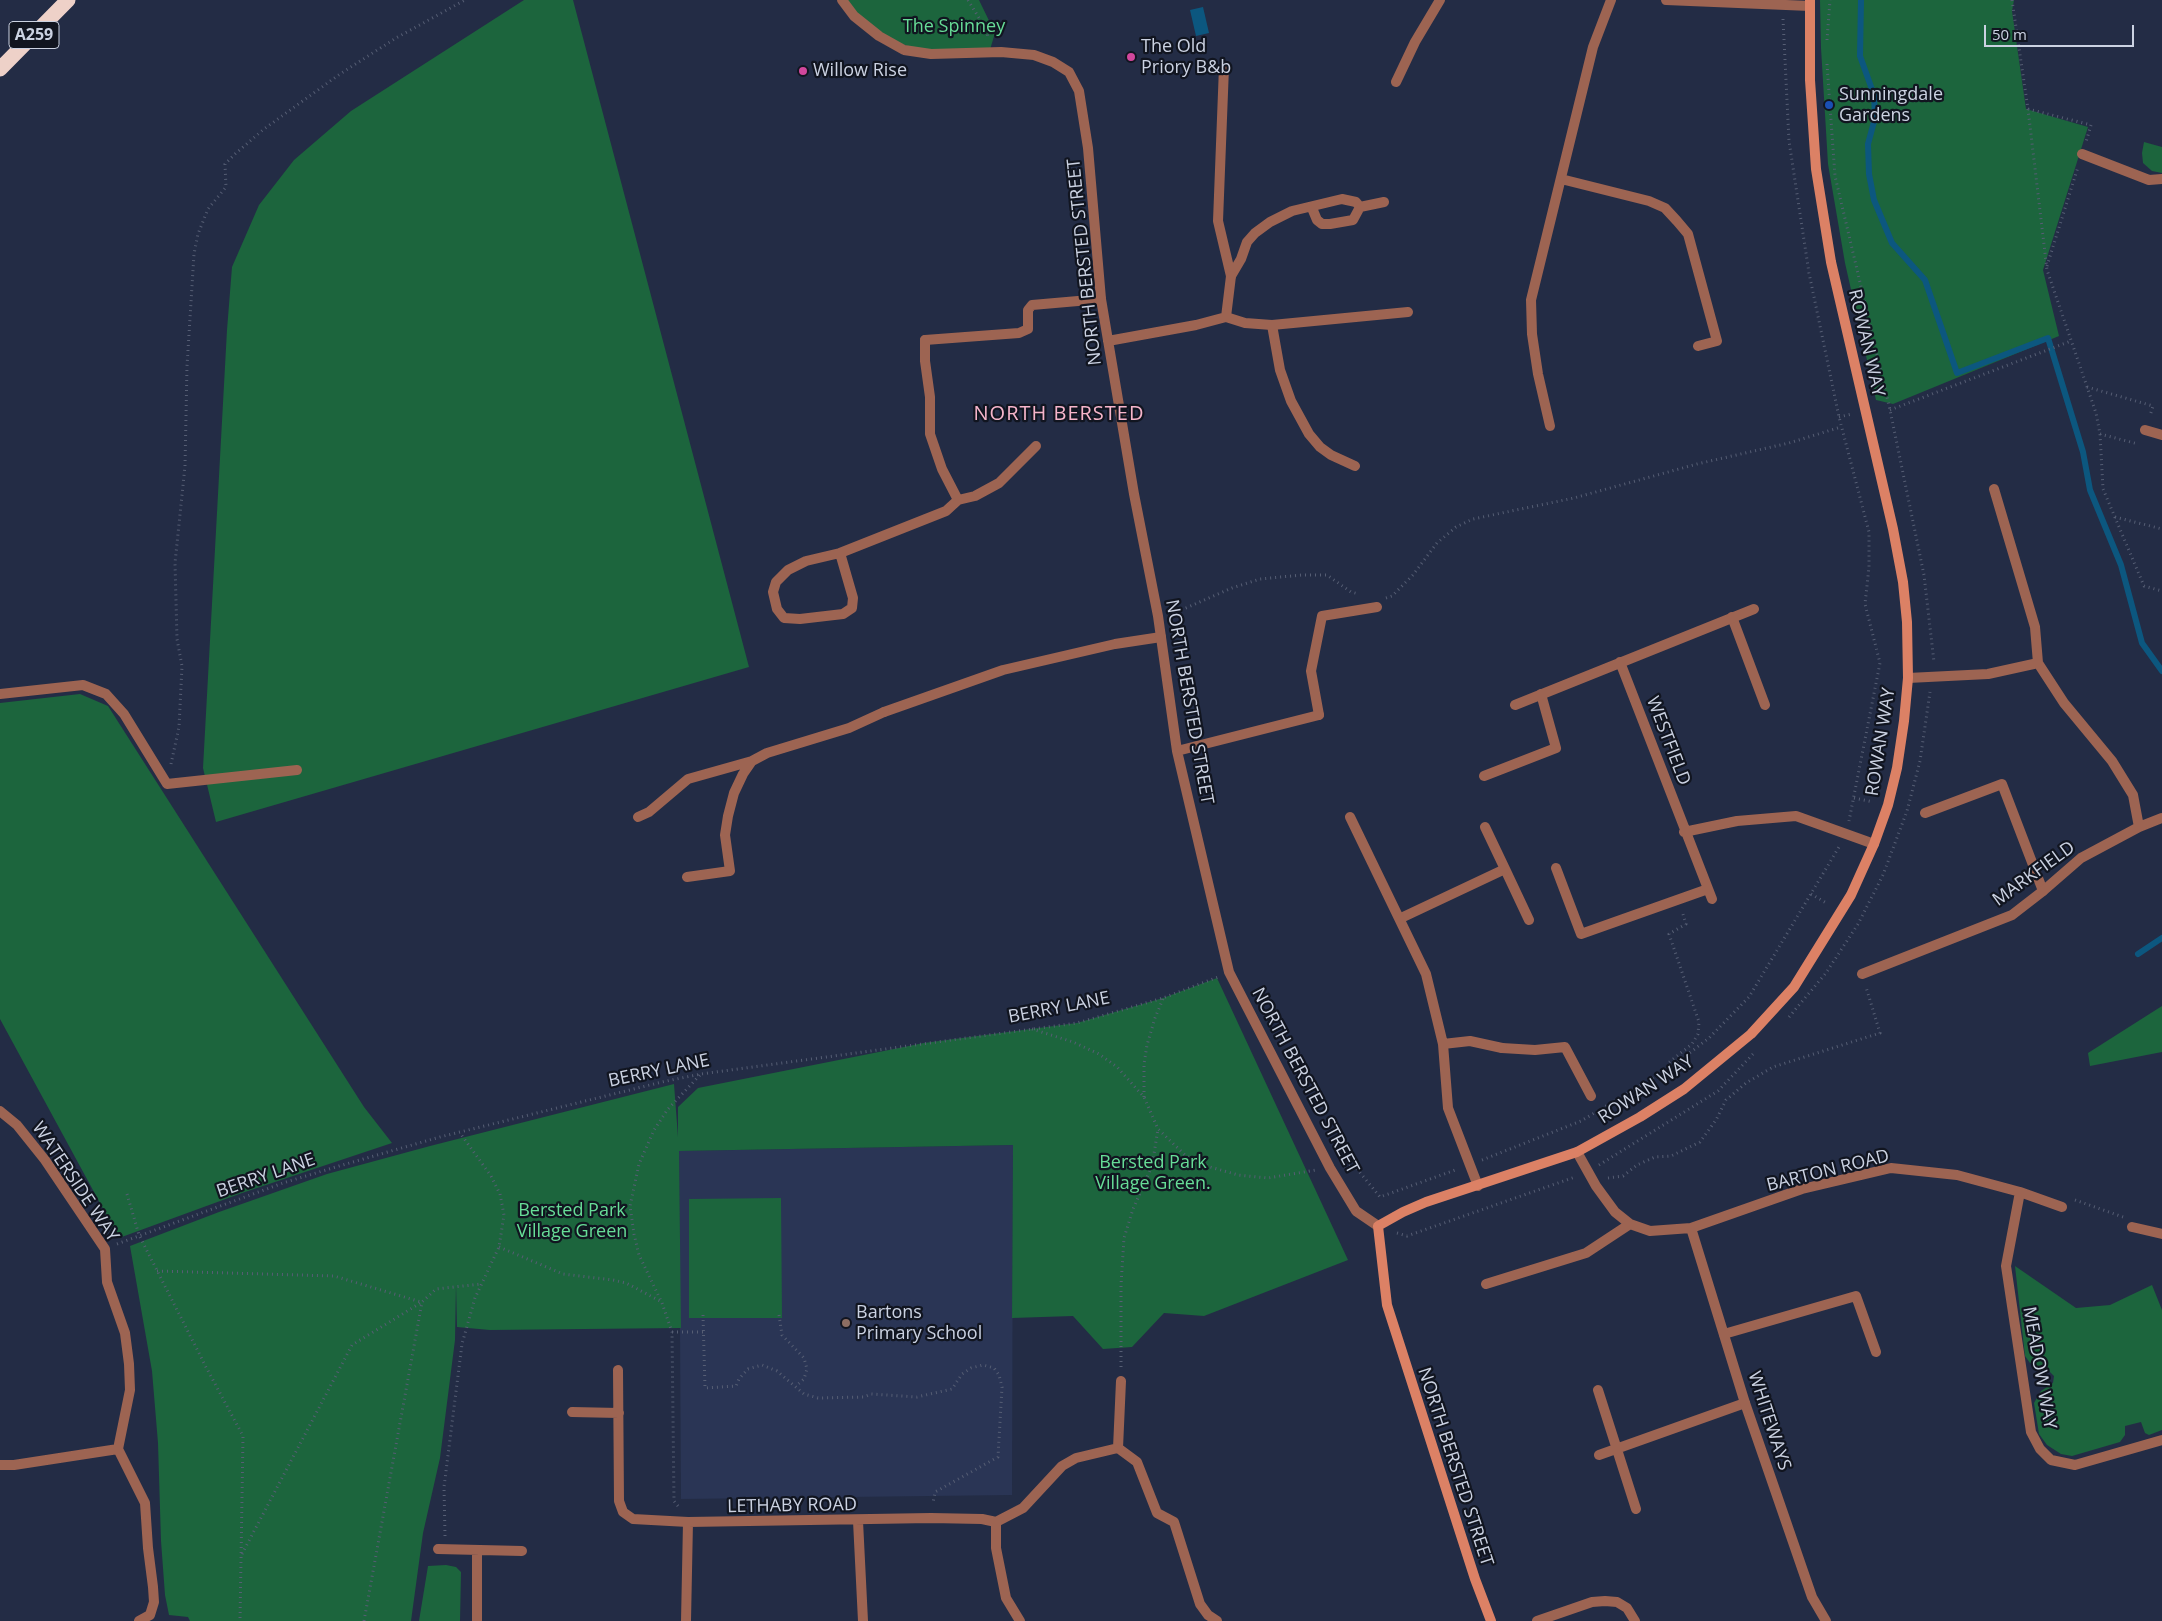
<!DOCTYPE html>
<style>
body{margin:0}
#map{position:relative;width:2162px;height:1621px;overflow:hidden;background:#232c45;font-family:"Open Sans",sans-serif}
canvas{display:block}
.scale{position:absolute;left:1984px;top:25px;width:150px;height:22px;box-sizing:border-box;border:2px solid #cbd2e2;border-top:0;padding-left:6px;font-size:15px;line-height:18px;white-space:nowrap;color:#cbd2e2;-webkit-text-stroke:4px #111520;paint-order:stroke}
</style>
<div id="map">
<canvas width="2162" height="1621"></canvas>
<div class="scale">50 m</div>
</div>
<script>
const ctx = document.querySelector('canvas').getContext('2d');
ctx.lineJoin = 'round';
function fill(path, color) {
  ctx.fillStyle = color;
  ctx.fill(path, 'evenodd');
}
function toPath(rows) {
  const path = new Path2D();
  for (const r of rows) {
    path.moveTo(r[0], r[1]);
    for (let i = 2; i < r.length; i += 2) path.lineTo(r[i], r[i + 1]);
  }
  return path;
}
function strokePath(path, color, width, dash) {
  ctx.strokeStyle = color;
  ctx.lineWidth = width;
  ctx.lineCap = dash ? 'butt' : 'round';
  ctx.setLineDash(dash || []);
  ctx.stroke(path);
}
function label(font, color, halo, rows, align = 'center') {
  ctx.font = font + ' "Open Sans",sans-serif';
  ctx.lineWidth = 4.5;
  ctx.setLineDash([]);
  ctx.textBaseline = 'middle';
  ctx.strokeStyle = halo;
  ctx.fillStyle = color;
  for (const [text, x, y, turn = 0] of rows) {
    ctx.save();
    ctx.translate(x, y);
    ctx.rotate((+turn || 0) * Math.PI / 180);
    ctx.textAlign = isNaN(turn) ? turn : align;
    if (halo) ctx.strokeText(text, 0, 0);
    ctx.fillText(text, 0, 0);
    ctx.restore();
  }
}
fill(toPath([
 [1013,1145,1012,1495,681,1499,679,1151]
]), '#2a3555');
fill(toPath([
 [524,0,573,0,749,667,216,822,203,768,227,330,232,267,259,205,294,160,351,111],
 [842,0,979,0,995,33,989,53,931,54,879,36],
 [1820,0,2014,0,2012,11,2026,109,2088,127,2043,270,2059,336,1893,404,1876,400,1845,263,1828,164,1821,48],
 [2144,142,2162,147,2162,173,2152,171,2143,163,2142,153],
 [80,694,108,706,364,1107,392,1143,242,1193,119,1238,0,1019,0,703],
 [1217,978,1348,1260,1204,1316,1164,1313,1132,1347,1103,1349,1073,1316,1012,1318,1013,1145,679,1151,681,1328,490,1330,457,1327,456,1284,455,1340,440,1458,423,1533,411,1621,190,1621,188,1617,169,1615,165,1595,161,1541,158,1443,152,1371,130,1246,219,1212,327,1174,430,1146,674,1084,678,1137,678,1107,698,1088,924,1043,1077,1023,1163,998],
 [2162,1006,2162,1052,2090,1066,2088,1053],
 [781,1198,782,1318,689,1318,689,1199],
 [2015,1266,2076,1308,2110,1305,2152,1285,2162,1310,2162,1430,2149,1435,2145,1433,2141,1422,2125,1426,2125,1435,2120,1442,2072,1456,2061,1454,2047,1445,2039,1434,2034,1403,2041,1391,2053,1383,2054,1376,2048,1370,2041,1370,2030,1363,2025,1356],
 [446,1565,456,1567,461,1572,460,1621,419,1621,428,1566]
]), '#1c653d');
fill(toPath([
 [1203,7,1209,33,1196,36,1190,10]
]), '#0c577f');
strokePath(toPath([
 [1861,0,1860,56,1874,95,1875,118,1868,144,1869,174,1874,200,1892,243,1925,280,1957,373,2048,338,2083,452,2090,490,2121,565,2142,643,2162,671],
 [2138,954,2162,938]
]), '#0c577f', 6);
strokePath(toPath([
 [968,0,987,31,988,39],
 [2012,0,2028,109,2047,270,2096,413,2100,434,2103,489,2144,586,2162,591],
 [1783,19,1789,141,1809,273,1839,417,1869,532,1869,567,1865,604,1880,663,1849,821],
 [1827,40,1830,0],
 [1827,64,1835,176,1890,410,1924,575,1934,662],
 [2028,109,2091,125,2086,142],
 [2047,266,2078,167],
 [2087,387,2153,406,2150,416],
 [1890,410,2071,341],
 [1839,417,1852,414],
 [2100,434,2138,444],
 [2115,517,2162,529],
 [1386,598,1392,596,1413,575,1437,543,1456,527,1473,519,1574,498,1697,464,1789,443,1841,427],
 [1172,614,1232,588,1260,579,1302,575,1327,575,1351,592,1359,594],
 [171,764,179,727,182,666,177,639,175,563,185,466,187,366,194,254,198,234,208,209,226,187,225,164,235,154,264,129,340,74,396,38,465,0],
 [1854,798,1873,802],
 [1811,894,1828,904],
 [1789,1017,1826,973,1858,924,1883,875,1907,811,1920,761,1930,692],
 [1032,1029,1073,1042,1099,1054,1117,1067,1144,1097,1158,1129,1186,1156,1210,1167,1238,1175,1268,1178,1316,1170],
 [1677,1078,1667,1064,1692,1044,1698,1034,1699,1022,1669,934,1686,924,1683,914],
 [1144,1097,1144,1064,1147,1045,1155,1018,1163,999],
 [1482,1160,1581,1121,1670,1068,1709,1038,1749,997,1839,847],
 [1599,1165,1718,1091,1755,1052],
 [1344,1166,1353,1164,1380,1197,1458,1169],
 [1608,1178,1623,1176,1637,1165,1655,1157,1671,1156,1700,1142,1716,1120,1726,1100,1746,1083,1773,1067,1880,1033,1866,987],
 [127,1194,139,1235,206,1367,243,1436,240,1621],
 [2075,1200,2123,1217],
 [1397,1233,1407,1236,1575,1177],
 [117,1244,283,1183,339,1166,440,1137,662,1082,701,1074,1077,1023,1163,998,1218,977],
 [499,1247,563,1274,613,1280,626,1283,662,1302],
 [157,1271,334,1276,421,1302],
 [703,1315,705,1388,736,1386,739,1379,748,1369,762,1365,777,1371,804,1394,818,1398,864,1397,871,1394,917,1397,952,1389,962,1374,971,1368,983,1365,994,1368,999,1375,1002,1387,998,1457,935,1492,933,1503],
 [779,1315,782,1335,804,1358,807,1369,804,1379,796,1386],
 [672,1332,703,1332],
 [1121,1367,1121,1285,1124,1238,1133,1209,1152,1166,1158,1129],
 [678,1506,674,1501,672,1332,662,1303,639,1255,634,1234,630,1206,639,1164,654,1130,668,1109,700,1075],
 [445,1536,444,1487,462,1344,475,1298,499,1247,504,1215,500,1194,491,1176,460,1133],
 [242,1554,352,1345,422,1302],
 [364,1621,422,1302,436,1289,481,1284]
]), '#565e74', 3, [1, 4]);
strokePath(toPath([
 [1224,67,1218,221,1231,276],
 [1360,207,1384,202],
 [1231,276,1241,259,1247,242,1255,233,1270,222,1292,211,1342,199,1356,202,1360,207,1353,220,1330,224,1322,224,1317,220,1312,208],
 [1272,325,1280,370,1291,401,1309,434,1320,447,1331,455,1355,466],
 [925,340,1019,333,1028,329,1028,310,1032,305,1101,299],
 [1732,617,1765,705],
 [0,694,83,685,106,694,124,714,167,784,297,770],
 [884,712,1003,670,1115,644,1161,637],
 [1319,715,1311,671,1322,616,1377,607],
 [1484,776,1556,748,1541,694],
 [1925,813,2002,784,2043,891],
 [1505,869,1529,920],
 [1401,918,1505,869,1485,827],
 [1502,1048,1535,1050,1565,1047,1591,1096],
 [1724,1334,1856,1296,1876,1352],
 [1598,1390,1636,1509],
 [1599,1455,1745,1403],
 [1537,1621,1592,1602,1605,1601,1617,1602,1627,1608,1635,1621]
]), '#9d6452', 10);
strokePath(toPath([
 [842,0,854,16,879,36,904,50,931,54,1001,52,1034,55,1053,62,1069,72,1079,91,1088,148,1101,299,1134,494,1158,616,1177,751,1229,972,1330,1168,1356,1211,1378,1226],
 [1666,0,1810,6],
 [1396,82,1415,42,1440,0],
 [2082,154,2149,180,2162,179],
 [1561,179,1649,201,1665,208,1677,221,1688,234,1717,341,1698,346],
 [1226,317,1245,323,1272,325,1408,312],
 [925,340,925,361,930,397,930,434,942,469,958,500,975,496,999,483,1036,446],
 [1108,341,1196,325,1226,317,1231,276],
 [1550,426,1538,374,1532,334,1531,300,1593,47,1611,0],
 [2145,430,2162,435],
 [1994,489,2035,627,2038,663,2064,703,2112,761,2133,795,2139,827],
 [840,553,806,561,788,570,776,582,773,592,777,609,784,618,800,619,843,614,852,608,853,598,840,553,946,511,958,500],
 [1620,662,1712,899],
 [1908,678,1988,674,2038,663],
 [1515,705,1754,609],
 [1177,751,1319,715],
 [638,817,649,812,688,779,752,761],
 [1350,817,1426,974,1443,1044,1448,1108,1478,1186],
 [1684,832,1737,821,1796,816,1874,844],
 [1556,868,1581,934,1708,889],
 [687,877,730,871,725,835,728,816,734,793,743,774,752,761,767,753,849,728,884,712],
 [1862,974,2012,915,2043,891,2081,858,2139,827,2162,818],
 [1443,1044,1470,1041,1502,1048],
 [0,1111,17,1125,45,1160,105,1249,107,1282,125,1333,129,1364,130,1390,118,1449,145,1503,148,1548,153,1587,154,1602,150,1615,139,1621],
 [1577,1152,1596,1186,1615,1212,1630,1224],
 [2020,1192,2006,1266,2031,1432,2040,1449,2051,1460,2075,1465,2162,1440],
 [2132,1227,2162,1234],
 [1691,1228,1745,1403,1812,1597,1826,1621],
 [1486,1284,1586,1253,1630,1224,1650,1231,1691,1228,1802,1189,1891,1168,1957,1175,2020,1192,2062,1207],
 [618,1370,619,1501,623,1512,633,1519,688,1522],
 [572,1412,619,1413],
 [1118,1448,1121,1381],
 [0,1465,14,1465,118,1449],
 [858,1521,863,1621],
 [438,1549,522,1551],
 [477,1621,477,1551],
 [686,1621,688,1522,931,1518,982,1519,996,1522],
 [1020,1621,1006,1598,996,1548,996,1522,1023,1508,1062,1466,1076,1458,1118,1448,1137,1462,1157,1513,1174,1522,1200,1604,1208,1615,1217,1621]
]), '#9d6452', 10);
strokePath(toPath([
 [1491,1621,1475,1579,1387,1305,1378,1226,1403,1212,1426,1202,1577,1152,1640,1117,1684,1089,1751,1034,1794,987,1851,895,1874,844,1888,805,1897,768,1904,721,1908,678,1907,622,1903,582,1893,529,1831,262,1816,169,1810,80,1810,0]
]), '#dc8165', 10);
strokePath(toPath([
 [0,69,68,0]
]), '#eed1c8', 15);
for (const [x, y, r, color] of [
 [1131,57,5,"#d1479c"],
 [803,71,5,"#d1479c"],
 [1829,105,5,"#1a4fb4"],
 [846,1323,5,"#8d6e63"]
]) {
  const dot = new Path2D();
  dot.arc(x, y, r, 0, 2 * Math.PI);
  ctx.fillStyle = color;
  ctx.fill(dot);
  strokePath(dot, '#111520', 2);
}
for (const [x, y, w] of [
 [34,35,50]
]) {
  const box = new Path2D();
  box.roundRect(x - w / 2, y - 13.5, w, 27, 4);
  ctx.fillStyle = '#111520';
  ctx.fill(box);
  strokePath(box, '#cbd2e2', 1);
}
label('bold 16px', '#cbd2e2', null, [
 ["A259",34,35]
]);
label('18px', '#67dd97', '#111520', [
 ["The Spinney",954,27],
 ["Bersted Park",1153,1163],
 ["Village Green.",1153,1184],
 ["Bersted Park",572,1211],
 ["Village Green",572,1232]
]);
label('18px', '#cbd2e2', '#111520', [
 ["The Old",1141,47],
 ["Priory B&b",1141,68],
 ["Willow Rise",813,71],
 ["Sunningdale",1839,95],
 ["Gardens",1839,116],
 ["Bartons",856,1313],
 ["Primary School",856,1334]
], 'left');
label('18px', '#cbd2e2', '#111520', [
 ["NORTH BERSTED STREET",1085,262,-96],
 ["ROWAN WAY",1866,343,77],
 ["NORTH BERSTED STREET",1189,702,80],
 ["WESTFIELD",1668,741,69],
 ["ROWAN WAY",1881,742,-81],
 ["MARKFIELD",2034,874,-36],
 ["BERRY LANE",1059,1008,-11],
 ["BERRY LANE",659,1071,-12],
 ["NORTH BERSTED STREET",1305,1081,62],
 ["ROWAN WAY",1646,1090,-33],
 ["BARTON ROAD",1828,1171,-14],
 ["BERRY LANE",266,1176,-19],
 ["WATERSIDE WAY",75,1182,56],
 ["MEADOW WAY",2039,1368,80],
 ["WHITEWAYS",1769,1421,72],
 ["NORTH BERSTED STREET",1455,1467,72],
 ["LETHABY ROAD",792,1506,-1]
]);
ctx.letterSpacing = '1px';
label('20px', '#f6b5cb', '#111520', [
 ["NORTH BERSTED",1059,414]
]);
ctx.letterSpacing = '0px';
</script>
